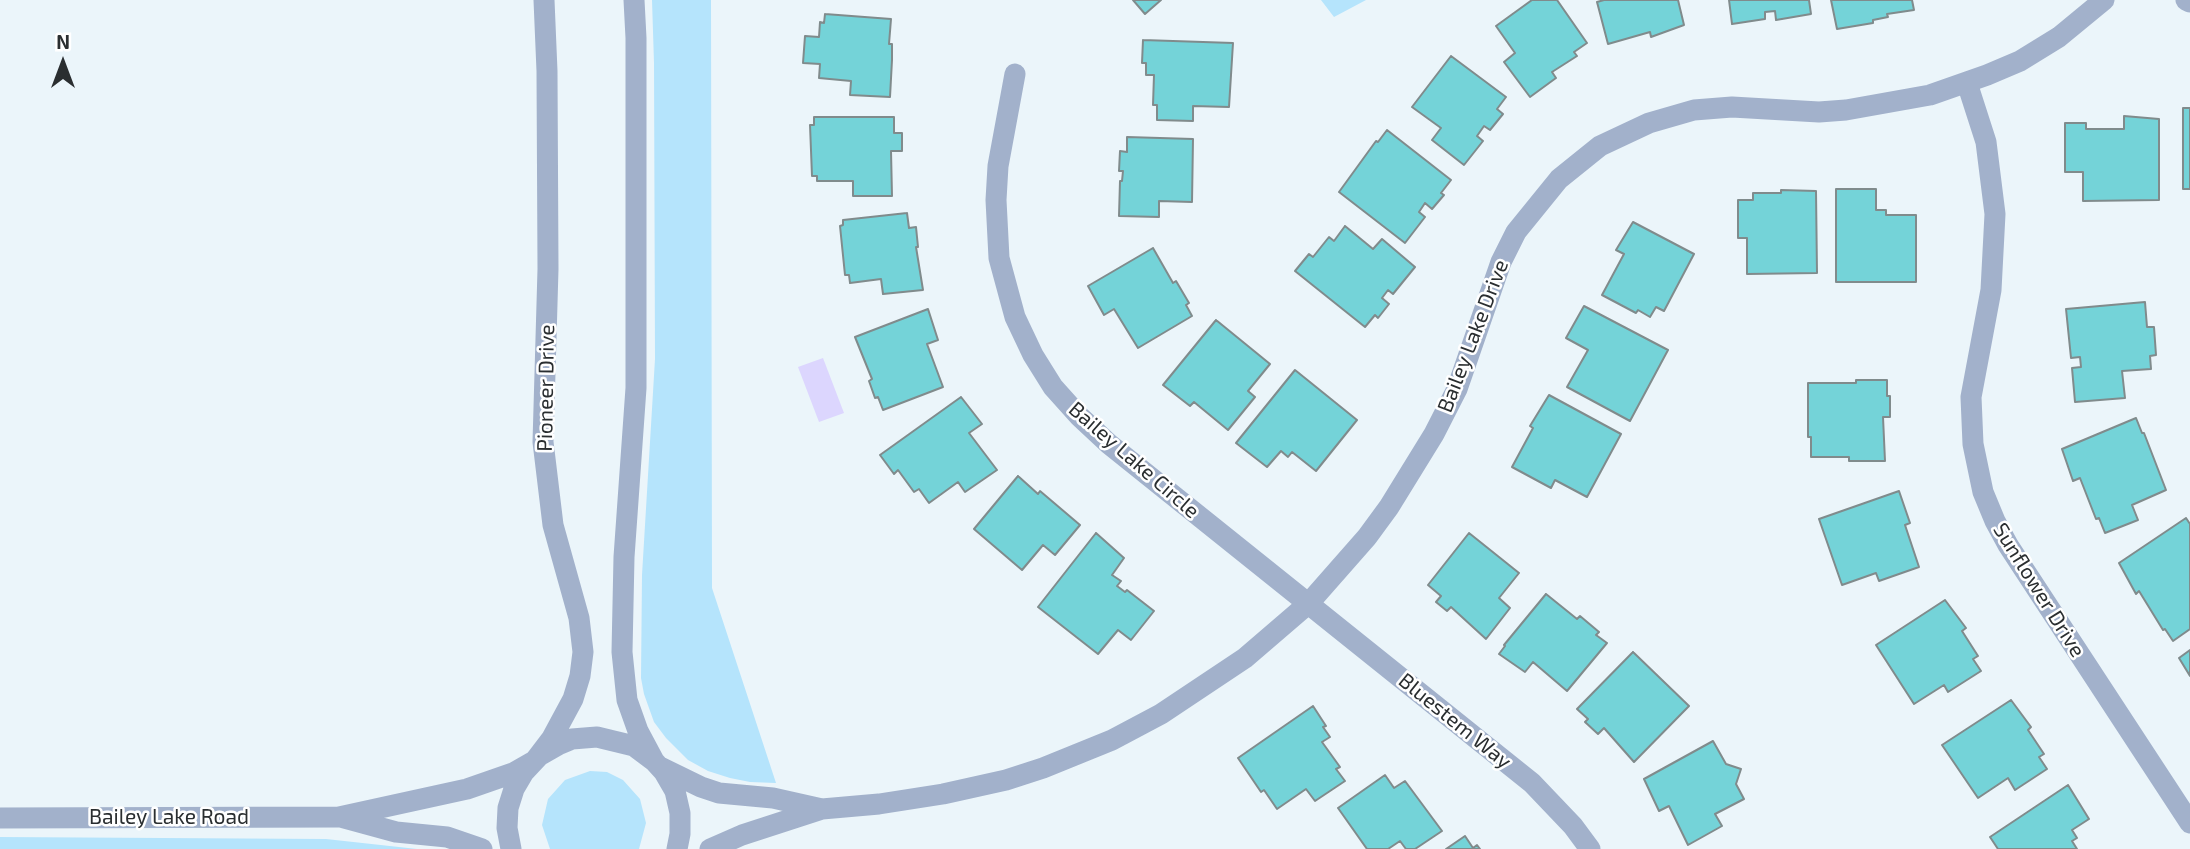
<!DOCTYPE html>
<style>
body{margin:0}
#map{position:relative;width:2190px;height:849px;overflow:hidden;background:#ebf5fa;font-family:"Exo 2",sans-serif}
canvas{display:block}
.north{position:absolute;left:28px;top:28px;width:70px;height:70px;-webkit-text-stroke:5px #fff;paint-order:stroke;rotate:0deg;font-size:19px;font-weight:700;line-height:28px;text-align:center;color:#2a2e30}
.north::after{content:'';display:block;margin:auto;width:24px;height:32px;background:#2a2e30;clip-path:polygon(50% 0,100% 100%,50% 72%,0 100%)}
</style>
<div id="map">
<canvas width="2190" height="849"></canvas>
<div class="north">N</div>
</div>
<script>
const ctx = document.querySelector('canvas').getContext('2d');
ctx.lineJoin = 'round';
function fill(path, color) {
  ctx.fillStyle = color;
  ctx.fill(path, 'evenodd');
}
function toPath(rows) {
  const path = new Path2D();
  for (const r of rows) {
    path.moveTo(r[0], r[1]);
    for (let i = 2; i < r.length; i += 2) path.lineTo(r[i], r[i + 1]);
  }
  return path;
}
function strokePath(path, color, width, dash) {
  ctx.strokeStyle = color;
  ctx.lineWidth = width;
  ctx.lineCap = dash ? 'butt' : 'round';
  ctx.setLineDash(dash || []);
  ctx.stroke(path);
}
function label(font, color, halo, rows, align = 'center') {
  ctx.font = font + ' "Exo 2",sans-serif';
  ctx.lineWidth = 5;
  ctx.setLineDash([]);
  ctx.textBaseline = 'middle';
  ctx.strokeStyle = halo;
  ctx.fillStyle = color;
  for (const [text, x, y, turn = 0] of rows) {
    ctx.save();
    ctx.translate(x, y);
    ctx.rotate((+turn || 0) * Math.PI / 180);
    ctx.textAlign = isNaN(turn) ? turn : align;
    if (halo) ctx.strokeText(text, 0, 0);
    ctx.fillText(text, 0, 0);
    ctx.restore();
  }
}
fill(toPath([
 [652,0,711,0,712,588,776,783,750,782,730,778,708,771,688,760,666,738,654,722,644,694,641,678,642,575,655,359,654,63],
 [1321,0,1366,0,1334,17],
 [590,771,607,772,623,780,640,799,646,823,639,849,550,849,542,825,548,799,565,780],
 [0,837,326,839,417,849,0,849]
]), '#b5e4fc');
fill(toPath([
 [823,358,844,413,819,422,798,367]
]), '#dcd6fe');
const building = toPath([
 [1133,0,1161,0,1145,14,1133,0],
 [1532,0,1557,0,1587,43,1574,52,1577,56,1552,72,1556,78,1530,97,1504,62,1515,53,1496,26,1532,0],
 [1604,0,1678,0,1684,25,1651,37,1650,32,1608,44,1597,2,1604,0],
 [1729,0,1809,0,1811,14,1776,20,1775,11,1765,12,1765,19,1732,24,1729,0],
 [1831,0,1912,0,1914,10,1887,14,1888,17,1873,20,1873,23,1837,29,1831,0],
 [825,14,891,19,889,44,892,44,892,60,890,97,850,95,851,81,819,78,820,64,803,63,805,36,819,37,820,22,824,23,825,14],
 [1143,40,1233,43,1229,107,1193,106,1193,121,1157,120,1157,105,1153,105,1154,75,1146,75,1146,63,1142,63,1143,40],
 [1451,56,1506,97,1497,109,1503,114,1490,130,1484,126,1477,136,1483,141,1464,165,1432,140,1441,128,1412,107,1451,56],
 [2183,108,2190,108,2190,189,2183,189,2183,108],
 [2124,116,2159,119,2159,200,2083,201,2083,172,2065,172,2065,123,2086,123,2086,129,2124,129,2124,116],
 [814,117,894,117,894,133,902,133,902,151,891,151,892,196,853,196,853,181,817,181,817,176,812,176,810,125,814,125,814,117],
 [1387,130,1451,180,1441,193,1444,195,1432,209,1425,203,1419,212,1425,217,1405,243,1339,192,1376,141,1378,142,1387,130],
 [1127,137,1193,139,1192,202,1159,201,1159,217,1119,216,1120,181,1122,181,1123,171,1119,171,1120,151,1127,152,1127,137],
 [1836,189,1876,189,1876,210,1886,210,1886,215,1916,215,1916,282,1836,282,1836,189],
 [1781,190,1816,191,1817,273,1747,274,1747,238,1738,238,1738,200,1753,200,1753,193,1781,193,1781,190],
 [907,213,909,228,916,227,918,247,916,247,923,290,883,294,881,279,850,283,849,275,845,275,840,226,843,225,843,220,907,213],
 [1633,222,1694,254,1664,311,1656,307,1650,317,1638,310,1636,313,1602,295,1624,254,1616,250,1633,222],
 [1345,226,1373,249,1382,239,1415,267,1393,294,1388,290,1382,298,1389,304,1378,318,1375,315,1365,327,1295,271,1309,254,1313,257,1329,237,1334,241,1345,226],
 [1153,248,1173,283,1176,281,1189,303,1186,305,1192,316,1138,348,1114,309,1104,315,1088,286,1153,248],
 [2145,302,2147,327,2154,327,2156,355,2150,356,2151,369,2122,371,2125,398,2075,402,2072,368,2081,367,2080,357,2071,358,2066,309,2145,302],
 [1584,306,1668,350,1630,421,1567,387,1588,350,1566,338,1584,306],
 [928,309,938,340,927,344,943,387,883,410,878,397,875,398,869,381,872,379,855,337,928,309],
 [1216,320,1270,364,1248,391,1255,397,1228,430,1194,402,1190,406,1163,385,1216,320],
 [1295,370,1357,420,1316,471,1292,452,1288,457,1281,451,1267,467,1236,443,1295,370],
 [1856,380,1887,380,1887,396,1890,396,1890,417,1883,417,1885,461,1849,461,1849,457,1811,457,1811,437,1808,437,1808,383,1856,383,1856,380],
 [1549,395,1621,434,1587,497,1555,480,1551,488,1512,467,1533,428,1530,426,1549,395],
 [961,397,982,424,969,433,997,470,965,492,958,482,929,503,919,489,914,492,898,470,894,474,880,455,961,397],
 [2136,418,2142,433,2144,433,2166,490,2132,505,2138,520,2105,533,2099,518,2096,519,2080,478,2073,481,2062,449,2136,418],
 [1018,476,1038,494,1040,491,1080,525,1055,555,1043,545,1022,570,974,529,1018,476],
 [1899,491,1910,523,1905,525,1919,567,1879,581,1876,573,1842,585,1819,519,1899,491],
 [2186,518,2190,524,2190,629,2173,641,2165,629,2163,630,2139,591,2136,594,2119,563,2186,518],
 [1096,533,1124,558,1112,575,1121,581,1117,586,1125,592,1127,590,1154,611,1131,640,1118,630,1098,654,1038,607,1096,533],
 [1469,533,1519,573,1499,598,1510,608,1486,639,1451,607,1447,611,1436,602,1441,596,1428,585,1469,533],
 [1546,594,1577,619,1580,616,1599,632,1596,635,1607,643,1567,691,1533,662,1525,672,1499,654,1505,646,1504,645,1546,594],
 [1945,600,1966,628,1962,631,1978,656,1973,659,1981,671,1948,692,1944,685,1914,704,1876,645,1945,600],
 [2190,650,2190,676,2179,658,2190,650],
 [1633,652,1689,706,1634,762,1604,728,1598,734,1585,722,1588,719,1577,709,1633,652],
 [2011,700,2031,727,2028,730,2044,754,2039,757,2047,769,2015,790,2008,778,1978,798,1942,745,2011,700],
 [1313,706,1326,726,1323,727,1330,737,1322,742,1340,767,1336,769,1345,781,1315,801,1306,789,1277,809,1264,790,1261,792,1238,758,1313,706],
 [1713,741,1726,764,1741,769,1736,784,1744,799,1715,814,1722,826,1688,845,1669,806,1659,811,1644,779,1713,741],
 [1385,775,1394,788,1405,781,1442,831,1415,849,1406,849,1400,841,1388,849,1367,849,1338,808,1385,775],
 [2068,785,2089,819,2072,830,2077,838,2072,841,2077,849,1998,849,1990,837,2068,785],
 [1465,836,1473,848,1477,845,1480,849,1446,849,1465,836]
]);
fill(building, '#74d3d8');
strokePath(building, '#808b8c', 2);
strokePath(toPath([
 [634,0,636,38,636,388,624,557,622,652,627,700,638,731,654,761],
 [2186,0,2190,2],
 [1015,74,998,166,996,200,999,258,1015,317,1033,355,1053,387,1079,416,1109,444,1532,783,1573,826,1590,849],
 [1967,83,1986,142,1995,214,1991,290,1971,397,1973,444,1983,492,1995,521,2008,545,2190,823],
 [536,759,552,738,573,699,580,676,583,652,579,618,553,525,543,442,548,269,547,71,544,0],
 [660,767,701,787,719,793,773,798,822,809],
 [341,817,396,832,447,837,482,849],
 [0,818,339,817,467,789,513,773,534,761],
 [511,849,507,828,508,808,514,789,524,772,539,756,560,744,572,739,597,737,634,746,654,761,664,772,675,791,680,813,680,834,677,849],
 [710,849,742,835,822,809,879,804,943,794,1006,780,1043,768,1112,740,1161,714,1245,658,1309,603,1367,537,1389,507,1434,434,1457,389,1501,262,1516,232,1559,179,1600,146,1649,123,1694,110,1732,107,1819,112,1846,110,1930,95,1987,75,2020,61,2059,37,2104,0]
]), '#a2b1cb', 21);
label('21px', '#2a2e30', '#fff', [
 ["Bailey Lake Drive",1473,336,-69],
 ["Pioneer Drive",546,388,-89],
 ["Bailey Lake Circle",1134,460,41],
 ["Sunflower Drive",2039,590,58],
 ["Bluestem Way",1455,721,39],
 ["Bailey Lake Road",169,817]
]);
</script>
